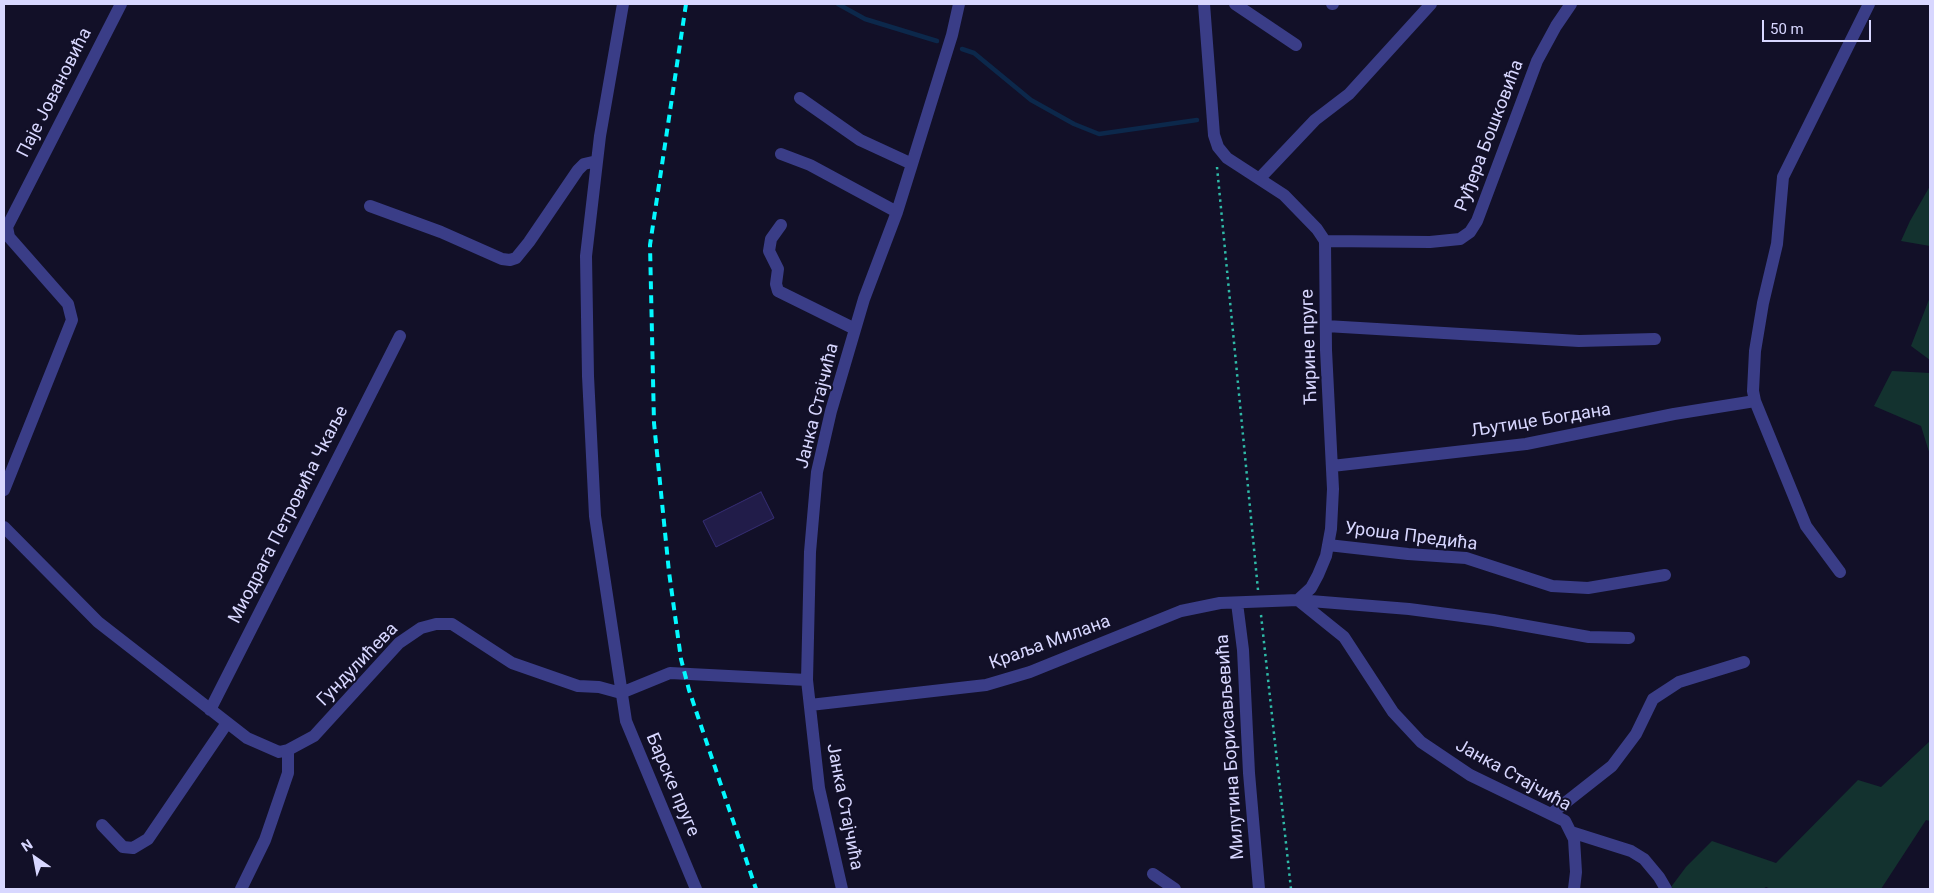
<!DOCTYPE html>
<meta charset="utf-8">
<style>
body{margin:0}
#map{position:relative;width:1934px;height:893px;overflow:hidden;background:#121028;font-family:Roboto,sans-serif}
canvas{display:block}
.frame{position:absolute;inset:0;border:5px solid #d8d7ff;pointer-events:none}
.north{position:absolute;left:10px;top:833px;width:50px;height:50px;-webkit-text-stroke:4px #121028;paint-order:stroke;rotate:327deg;font-size:14px;font-weight:700;line-height:20px;text-align:center;color:#d8d7ff}
.north::after{content:'';display:block;margin:auto;width:18px;height:22px;background:#d8d7ff;clip-path:polygon(50% 0,100% 100%,50% 72%,0 100%)}
.scale{position:absolute;left:1762px;top:20px;width:109px;height:22px;box-sizing:border-box;border:2px solid #d8d7ff;border-top:0;padding-left:6px;font-size:15px;line-height:18px;white-space:nowrap;color:#d8d7ff;-webkit-text-stroke:4px #121028;paint-order:stroke}
</style>
<div id="map">
<canvas width="1934" height="893"></canvas>
<div class="frame"></div>
<div class="north">N</div>
<div class="scale">50 m</div>
</div>
<script>
const ctx = document.querySelector('canvas').getContext('2d');
ctx.lineJoin = 'round';
function fill(path, color) {
  ctx.fillStyle = color;
  ctx.fill(path, 'evenodd');
}
function toPath(rows) {
  const path = new Path2D();
  for (const r of rows) {
    path.moveTo(r[0], r[1]);
    for (let i = 2; i < r.length; i += 2) path.lineTo(r[i], r[i + 1]);
  }
  return path;
}
function strokePath(path, color, width, dash) {
  ctx.strokeStyle = color;
  ctx.lineWidth = width;
  ctx.lineCap = dash ? 'butt' : 'round';
  ctx.setLineDash(dash || []);
  ctx.stroke(path);
}
function label(font, color, halo, rows, align = 'center') {
  ctx.font = font + ' Roboto,sans-serif';
  ctx.lineWidth = 4;
  ctx.setLineDash([]);
  ctx.textBaseline = 'middle';
  ctx.strokeStyle = halo;
  ctx.fillStyle = color;
  for (const [text, x, y, turn = 0] of rows) {
    ctx.save();
    ctx.translate(x, y);
    ctx.rotate((+turn || 0) * Math.PI / 180);
    ctx.textAlign = isNaN(turn) ? turn : align;
    if (halo) ctx.strokeText(text, 0, 0);
    ctx.fillText(text, 0, 0);
    ctx.restore();
  }
}
fill(toPath([
 [1930,186,1930,246,1901,241,1910,221],
 [1930,297,1930,360,1911,346],
 [1892,371,1930,373,1930,455,1921,426,1874,406],
 [1930,741,1930,821,1926,820,1881,889,1771,889,1766,887,1763,889,1674,889,1671,887,1686,867,1712,841,1776,863,1858,780,1881,787]
]), '#13322f');
strokePath(toPath([
 [838,4,865,19,937,41],
 [962,49,974,53,1031,100,1074,124,1099,134,1197,120]
]), '#0c284b', 4.5);
const building = toPath([
 [761,492,774,518,716,547,703,521,761,492]
]);
fill(building, '#211c49');
strokePath(building, '#362d75', 1);
strokePath(toPath([
 [1217,167,1258,590],
 [1261,615,1291,889]
]), '#2fbba8', 2.5, [2.5, 4]);
strokePath(toPath([
 [623,4,600,136,586,256,588,376,595,516,626,721,696,889],
 [1204,4,1214,135,1218,147,1227,158,1284,195,1317,229,1325,241,1326,350,1333,489,1331,529,1326,556,1318,575,1311,588,1298,600],
 [1235,4,1296,45],
 [1332,4,1333,4],
 [800,98,860,140,912,164],
 [781,154,810,165,897,212],
 [1260,178,1315,120,1349,94,1431,4],
 [370,206,441,232,502,259,510,260,516,258,529,242,578,170,584,164,597,161],
 [781,225,771,239,769,251,778,269,776,284,778,291,855,329],
 [1325,241,1430,242,1460,239,1470,232,1477,221,1537,61,1556,26,1571,4],
 [1326,326,1579,341,1655,339],
 [1332,466,1526,444,1674,414,1755,401],
 [4,490,72,320,68,304,9,237,7,227,121,4],
 [4,527,98,622,247,738,279,752,288,750,314,736,399,643,421,628,436,624,452,624,512,663,578,686,599,687,621,693,670,673,807,680],
 [1328,545,1408,554,1466,558,1552,586,1588,588,1665,575],
 [1840,572,1806,526,1755,401,1753,391,1755,351,1763,303,1777,244,1783,177,1869,4],
 [1298,600,1344,637,1393,712,1421,742,1470,775,1565,821,1574,839,1576,872,1574,889],
 [1237,603,1243,650,1249,773,1259,889],
 [810,705,986,685,1030,672,1181,611,1220,603,1298,600,1409,609,1493,620,1589,637,1629,638],
 [210,710,400,336],
 [1551,814,1612,766,1636,734,1653,699,1679,682,1744,662],
 [102,825,123,847,133,848,148,839,227,723],
 [1571,832,1631,851,1644,859,1659,877,1666,889],
 [1153,874,1175,889],
 [241,889,265,840,288,773,288,750],
 [842,889,819,788,807,680,810,552,817,472,831,411,864,299,897,212,912,164,952,35,959,4]
]), '#3a3d87', 12);
strokePath(toPath([
 [686,4,650,245,654,423,669,572,681,659,689,690,756,889]
]), '#03f8ff', 4, [8, 6]);
label('18px', '#d8d7ff', '#121028', [
 ["Паје Јовановића",55,93,-63],
 ["Руђера Бошковића",1490,136,-69],
 ["Ћирине пруге",1310,347,-92],
 ["Јанка Стајчића",818,406,-76],
 ["Љутице Богдана",1541,421,-9],
 ["Миодрага Петровића Чкаље",289,515,-63],
 ["Уроша Предића",1411,537,7],
 ["Краља Милана",1050,643,-20],
 ["Гундулићева",358,665,-46],
 ["Милутина Борисављевића",1231,747,-94],
 ["Јанка Стајчића",1513,776,29],
 ["Барске пруге",672,785,67],
 ["Јанка Стајчића",844,807,79]
]);
</script>
